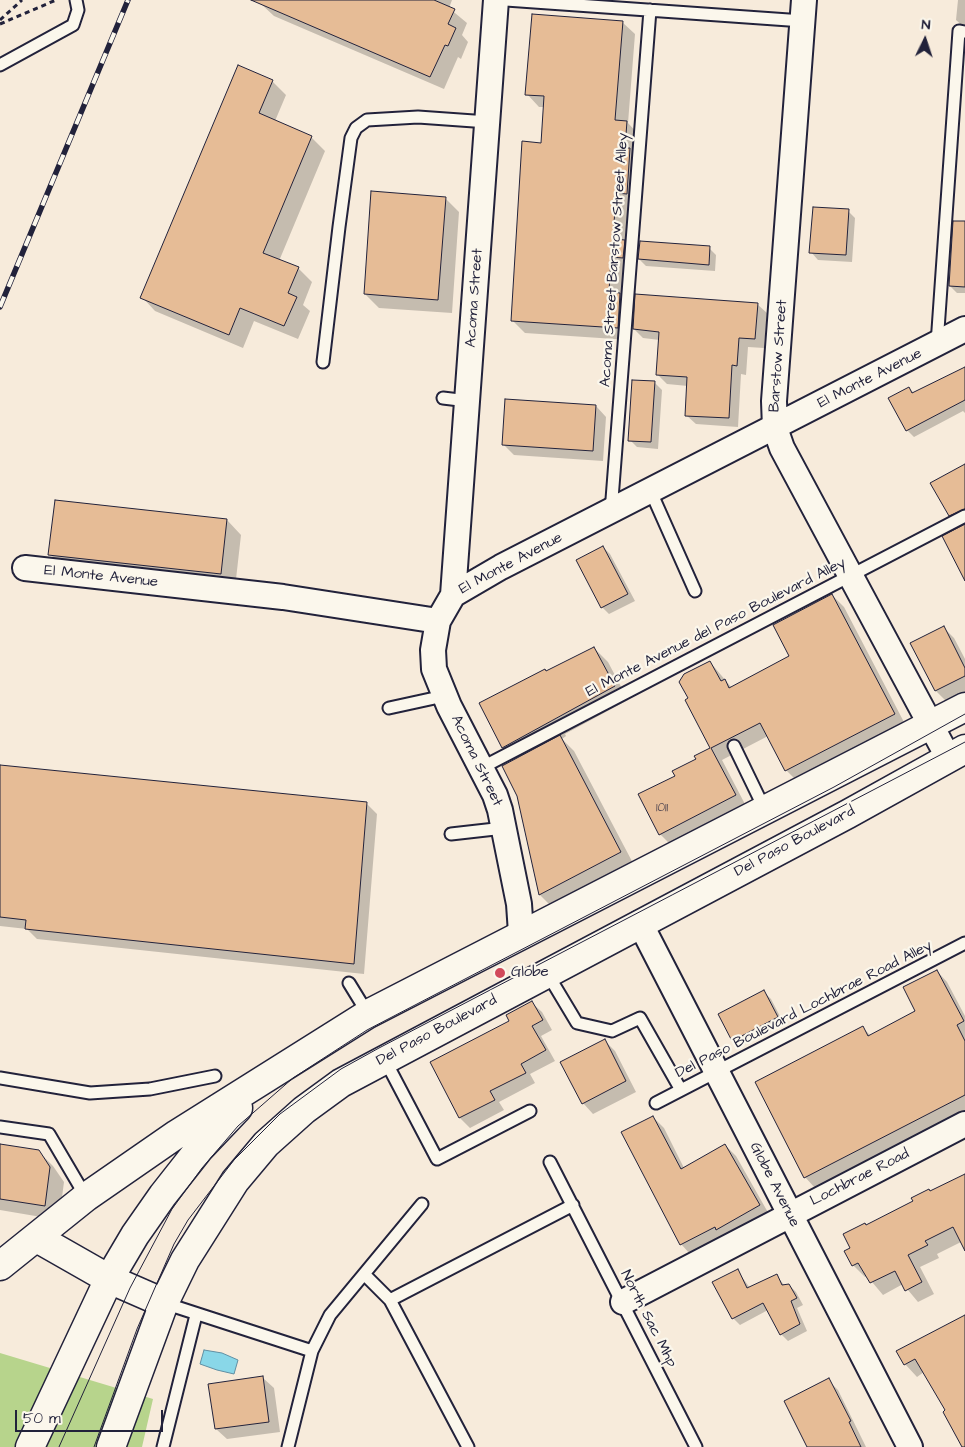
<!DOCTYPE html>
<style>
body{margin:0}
#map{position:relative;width:965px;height:1447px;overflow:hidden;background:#f7ebdb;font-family:"Architects Daughter",sans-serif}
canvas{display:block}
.north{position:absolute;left:900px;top:15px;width:50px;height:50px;-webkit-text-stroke:4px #fbf7ec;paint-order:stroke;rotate:4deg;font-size:14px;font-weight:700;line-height:20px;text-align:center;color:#22223b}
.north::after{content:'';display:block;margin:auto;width:18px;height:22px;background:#22223b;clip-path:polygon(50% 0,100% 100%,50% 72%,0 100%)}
.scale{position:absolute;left:15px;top:1410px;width:148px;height:22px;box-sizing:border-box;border:2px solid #22223b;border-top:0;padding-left:6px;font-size:15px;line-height:18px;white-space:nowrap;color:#22223b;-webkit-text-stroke:4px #fbf7ec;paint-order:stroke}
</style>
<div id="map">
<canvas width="965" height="1447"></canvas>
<div class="north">N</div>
<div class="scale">50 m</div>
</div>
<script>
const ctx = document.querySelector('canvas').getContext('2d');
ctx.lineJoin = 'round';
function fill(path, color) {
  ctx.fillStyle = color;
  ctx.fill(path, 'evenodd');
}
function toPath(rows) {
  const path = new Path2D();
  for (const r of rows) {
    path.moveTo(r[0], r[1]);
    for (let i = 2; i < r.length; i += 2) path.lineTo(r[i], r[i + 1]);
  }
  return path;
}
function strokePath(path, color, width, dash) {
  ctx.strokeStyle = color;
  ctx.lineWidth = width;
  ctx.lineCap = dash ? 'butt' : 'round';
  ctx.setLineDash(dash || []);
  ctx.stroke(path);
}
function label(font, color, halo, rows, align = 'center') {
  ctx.font = font + ' "Architects Daughter",sans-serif';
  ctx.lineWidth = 4.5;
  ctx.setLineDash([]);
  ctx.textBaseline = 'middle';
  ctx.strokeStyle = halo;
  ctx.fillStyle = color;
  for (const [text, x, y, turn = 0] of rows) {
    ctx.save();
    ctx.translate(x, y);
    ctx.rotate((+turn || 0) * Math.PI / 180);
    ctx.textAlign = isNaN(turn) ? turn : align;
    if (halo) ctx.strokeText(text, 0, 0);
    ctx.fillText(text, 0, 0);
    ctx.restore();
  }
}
fill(toPath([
 [0,1353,153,1399,142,1447,0,1447]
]), '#b7d48c');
const water = toPath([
 [204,1350,222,1353,238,1360,234,1374,217,1370,200,1364,204,1350]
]);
fill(water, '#89d7e8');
strokePath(water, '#608fa3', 1);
fill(toPath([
 [262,0,452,0,449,8,467,23,462,35,468,42,461,59,458,57,444,89,274,16,260,3],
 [958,0,965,0,965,28,956,20],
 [622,22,635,34,628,123,639,135,639,205,628,205,625,242,637,254,635,270,623,269,622,296,632,307,630,340,525,333,512,320,542,144,545,107,539,107,527,94],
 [272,81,286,95,275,121,311,137,325,151,279,261,298,268,312,282,303,305,310,311,298,339,254,321,243,348,155,311,142,297],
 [445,198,459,212,452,313,379,308,365,294],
 [848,211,855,218,852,262,818,260,811,252],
 [709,248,716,255,715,271,646,266,639,259],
 [965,251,965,293,957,293,950,286],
 [757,304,767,313,764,348,748,347,746,375,741,374,738,427,696,424,686,415,688,386,667,384,658,375,660,340,643,338,634,329],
 [965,369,965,413,963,411,914,437,907,430,909,388,914,393],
 [655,383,662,390,658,449,637,447,630,440],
 [596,406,606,417,603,461,514,455,503,444],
 [965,468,965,578,962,527,950,515],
 [227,520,241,535,235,588,64,568,50,554],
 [603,547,610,554,635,601,609,614,602,607],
 [832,595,844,607,906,726,798,782,786,770,768,736,722,760,747,808,672,846,660,834,677,777,697,759,696,757,712,748,687,700,710,662,732,688,791,657],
 [943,627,954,638,965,659,965,692,946,701,936,691],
 [594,648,608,662,628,700,565,734,566,736,562,739,574,751,635,867,554,909,540,895,518,795,516,760,503,748,481,704],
 [0,766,366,803,377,814,364,974,37,939,27,929,0,926],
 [937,971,947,982,965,1016,965,1111,815,1188,805,1177,863,1028,871,1036,917,1012],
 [764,992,771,999,784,1024,740,1047,733,1040],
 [532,1003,542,1012,552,1030,541,1036,555,1061,530,1074,535,1083,499,1102,504,1110,470,1128,460,1118,431,1063,511,1021],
 [604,1040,615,1051,636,1092,593,1114,583,1103],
 [653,1117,664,1128,684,1168,725,1145,736,1156,770,1216,691,1255,681,1244],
 [0,1145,38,1151,53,1166,64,1182,59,1220,0,1210],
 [965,1176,965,1240,937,1254,939,1258,920,1267,934,1294,918,1302,903,1284,883,1295,867,1276,865,1277,853,1265,852,1249,867,1226],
 [737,1270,750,1288,776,1275,785,1286,789,1285,796,1292,803,1305,797,1308,807,1331,788,1341,781,1334,768,1310,740,1325,733,1318],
 [965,1316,965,1443,924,1372,917,1377,905,1364],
 [263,1378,274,1388,280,1432,227,1439,216,1429],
 [828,1380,838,1390,866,1447,809,1447]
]), '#0003');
const building = toPath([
 [251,0,434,0,455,9,448,24,456,28,448,46,445,45,430,77,251,0],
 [532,14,623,21,615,120,627,121,625,148,630,148,627,194,616,193,613,239,625,240,623,258,611,257,609,292,620,293,618,328,511,321,522,141,541,143,544,96,525,95,532,14],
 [238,65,273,80,259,113,312,136,263,253,299,267,288,293,297,297,284,326,240,308,229,335,140,298,238,65],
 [371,191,446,197,438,300,364,294,371,191],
 [813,207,849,209,846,255,809,253,813,207],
 [953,221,965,221,965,287,949,286,953,221],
 [640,241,710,246,709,265,638,259,640,241],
 [635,294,758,303,755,339,739,338,737,366,732,365,729,418,685,416,687,377,656,375,659,332,633,329,635,294],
 [965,367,965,400,906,431,888,398,909,387,912,393,965,367],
 [632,380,655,381,651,442,628,441,632,380],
 [505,399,596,405,593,451,502,445,505,399],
 [965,464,965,509,949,516,930,483,965,464],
 [55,500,227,519,221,574,48,555,55,500],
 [965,524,965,581,942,536,965,524],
 [603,546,628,594,601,608,576,560,603,546],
 [832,594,895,714,785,771,760,723,711,748,736,795,659,835,638,794,675,776,672,771,696,759,694,756,710,748,685,700,688,698,679,682,684,674,710,661,721,681,725,679,729,688,789,656,773,625,832,594],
 [944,626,965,668,965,676,935,691,910,643,944,626],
 [594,647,615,686,502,748,479,703,545,669,546,671,594,647],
 [560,735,621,852,539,895,517,796,502,766,560,735],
 [0,765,367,802,354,964,25,929,26,920,0,917,0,765],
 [937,970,964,1021,957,1025,965,1041,965,1095,804,1178,755,1082,863,1026,868,1036,915,1011,903,987,937,970],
 [764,990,778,1017,732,1041,718,1014,764,990],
 [532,1001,543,1020,532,1026,546,1050,521,1064,526,1073,490,1091,495,1100,459,1118,430,1062,509,1021,506,1015,532,1001],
 [605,1039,626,1081,582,1104,560,1062,605,1039],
 [653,1116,681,1169,725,1144,760,1205,716,1230,715,1227,680,1245,621,1132,653,1116],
 [0,1144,39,1150,50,1167,45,1206,0,1199,0,1144],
 [965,1174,965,1251,953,1227,925,1241,928,1245,908,1255,922,1282,905,1291,895,1271,870,1283,858,1263,852,1266,844,1251,850,1248,843,1234,865,1223,866,1225,913,1201,911,1198,929,1189,930,1191,965,1174],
 [738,1269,747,1288,777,1274,782,1285,789,1284,797,1298,791,1301,800,1324,780,1335,763,1303,732,1319,712,1282,738,1269],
 [965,1315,965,1447,962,1447,943,1412,945,1410,915,1359,904,1365,896,1351,965,1315],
 [263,1376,269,1422,215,1429,208,1384,263,1376],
 [829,1378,851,1421,849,1422,861,1447,807,1447,784,1401,829,1378]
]);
fill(building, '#e6bc96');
strokePath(building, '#22223b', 1);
const lane = toPath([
 [506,0,803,21],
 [0,65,73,25,78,10,76,0],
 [937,344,959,31,965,32],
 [323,362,339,227,351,138,356,128,367,120,418,117,488,122],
 [443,398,468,401],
 [651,492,695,591],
 [611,512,650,10],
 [389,708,444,696],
 [734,746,765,810],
 [481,768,965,516],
 [451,834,504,828],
 [547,973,577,1023,612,1031,640,1018,681,1090],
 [349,983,368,1014],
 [385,1060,437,1159,530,1111],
 [0,1078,90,1093,150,1089,215,1076],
 [656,1103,965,943],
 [0,1127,49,1134,86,1197],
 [550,1162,696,1447],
 [364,1274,390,1300,468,1447],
 [390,1300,573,1205],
 [164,1303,312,1351],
 [163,1447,196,1315],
 [288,1447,312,1351,330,1315,422,1204]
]);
const street = toPath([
 [804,0,774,401,775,428,782,448,949,759],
 [25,568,283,597,438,621],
 [453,595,496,0],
 [640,923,910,1447],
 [521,933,519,904,500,810,495,795,449,706,434,669,433,650,438,621,453,595,501,567,965,329],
 [623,1302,965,1124]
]);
const secondary = toPath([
 [37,1238,109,1279,164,1303,185,1260,235,1181,266,1144,304,1110,341,1083,848,814,965,749],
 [0,1266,86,1197,177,1134,368,1014,965,707],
 [109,1279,135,1235,163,1195,200,1148,238,1108]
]);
const highway = toPath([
 [30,1447,109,1279],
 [111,1447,164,1303]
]);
strokePath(lane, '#22223b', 15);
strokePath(street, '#22223b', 28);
strokePath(secondary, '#22223b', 31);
strokePath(highway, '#22223b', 31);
strokePath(toPath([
 [0,20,22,0],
 [0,24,56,0]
]), '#22223b', 3, [5, 4]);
strokePath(lane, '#fbf7ec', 11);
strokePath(street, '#fbf7ec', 24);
strokePath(secondary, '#fbf7ec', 28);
strokePath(highway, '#fbf7ec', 28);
strokePath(toPath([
 [59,1447,130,1288,172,1209,202,1168,238,1126,293,1078,367,1030,834,787,965,714],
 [94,1447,137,1329,174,1244,188,1220,234,1160,280,1114,341,1069,379,1048,965,742]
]), '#22223b', 1);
const rail = toPath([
 [0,307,128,0]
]);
strokePath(rail, '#22223b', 5.5);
strokePath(rail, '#fbf7ec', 4, [11]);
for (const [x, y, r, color] of [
 [500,973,6,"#d1495b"]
]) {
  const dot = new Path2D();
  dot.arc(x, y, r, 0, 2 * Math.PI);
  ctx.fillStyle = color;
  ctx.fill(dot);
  strokePath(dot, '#fbf7ec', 2);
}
label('12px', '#534852', null, [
 ["1011",662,808]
]);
label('15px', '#22223b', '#fbf7ec', [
 ["Acoma Street Barstow Street Alley",615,260,-86],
 ["Acoma Street",475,298,-86],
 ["Barstow Street",779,356,-86],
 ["El Monte Avenue",870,379,-27],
 ["El Monte Avenue",511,564,-28],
 ["El Monte Avenue",101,577,6],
 ["El Monte Avenue del Paso Boulevard Alley",716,628,-27],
 ["Acoma Street",476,761,64],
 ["Del Paso Boulevard",795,842,-28],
 ["Del Paso Boulevard Lochbrae Road Alley",804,1010,-27],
 ["Del Paso Boulevard",437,1031,-28],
 ["Lochbrae Road",860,1178,-27],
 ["Globe Avenue",774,1185,63],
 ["North Sac Mhp",648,1319,63]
]);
label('15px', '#22223b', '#fbf7ec', [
 ["Globe",511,973]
], 'left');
</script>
